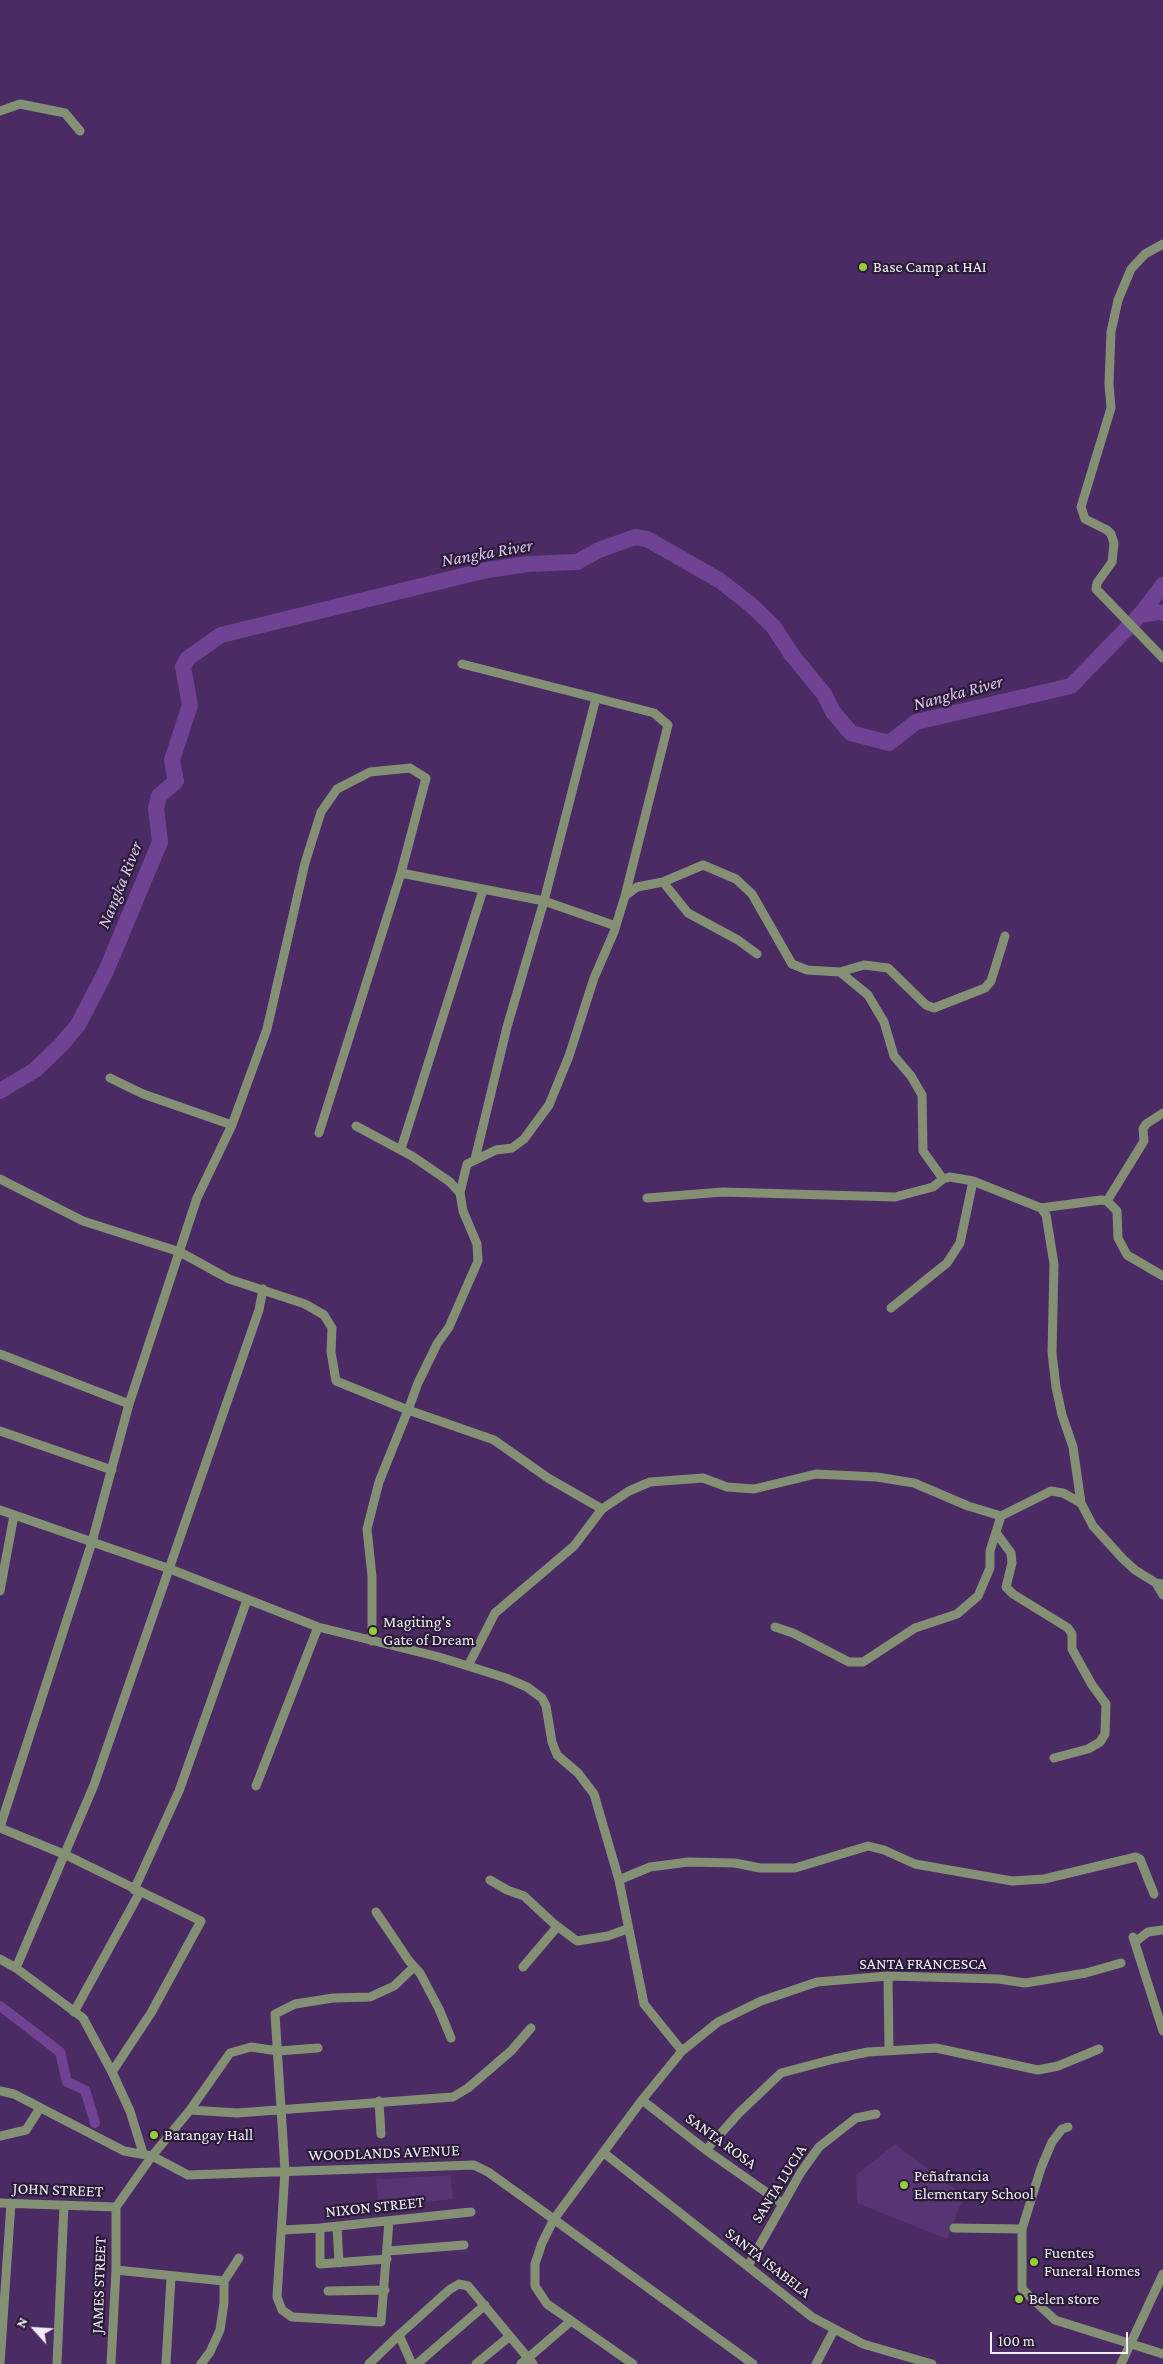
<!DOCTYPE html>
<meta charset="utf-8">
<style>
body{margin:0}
#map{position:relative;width:1163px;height:2364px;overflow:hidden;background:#4b2b64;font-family:"Crimson Pro",serif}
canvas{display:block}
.north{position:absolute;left:10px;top:2304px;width:50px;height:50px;-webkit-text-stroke:4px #2a1c36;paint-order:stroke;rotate:296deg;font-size:14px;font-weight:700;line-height:20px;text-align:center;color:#f3ecfa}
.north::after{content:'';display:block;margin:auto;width:18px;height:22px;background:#f3ecfa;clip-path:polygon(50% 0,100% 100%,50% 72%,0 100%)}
.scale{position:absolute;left:990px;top:2332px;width:138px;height:22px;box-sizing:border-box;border:2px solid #f3ecfa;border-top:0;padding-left:6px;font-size:15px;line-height:18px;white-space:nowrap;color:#f3ecfa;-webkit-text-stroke:4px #2a1c36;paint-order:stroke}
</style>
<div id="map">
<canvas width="1163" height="2364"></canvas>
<div class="north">N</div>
<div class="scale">100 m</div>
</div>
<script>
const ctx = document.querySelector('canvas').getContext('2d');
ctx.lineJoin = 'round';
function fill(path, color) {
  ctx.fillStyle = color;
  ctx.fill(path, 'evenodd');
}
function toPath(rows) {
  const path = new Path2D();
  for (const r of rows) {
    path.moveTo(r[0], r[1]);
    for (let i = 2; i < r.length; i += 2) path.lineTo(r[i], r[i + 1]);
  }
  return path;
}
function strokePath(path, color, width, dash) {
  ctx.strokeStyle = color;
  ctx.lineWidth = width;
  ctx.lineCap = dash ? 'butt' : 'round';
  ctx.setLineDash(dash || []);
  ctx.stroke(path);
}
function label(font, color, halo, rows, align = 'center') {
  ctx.font = font + ' "Crimson Pro",serif';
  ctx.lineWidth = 4.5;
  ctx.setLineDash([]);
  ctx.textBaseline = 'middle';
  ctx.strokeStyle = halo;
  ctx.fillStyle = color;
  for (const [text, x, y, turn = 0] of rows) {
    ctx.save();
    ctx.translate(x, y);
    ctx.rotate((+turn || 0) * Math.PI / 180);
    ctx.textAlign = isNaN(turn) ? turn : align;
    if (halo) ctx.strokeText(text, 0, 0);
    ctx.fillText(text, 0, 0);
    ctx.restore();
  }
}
fill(toPath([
 [895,2144,964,2196,947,2239,857,2203,856,2175],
 [450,2175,453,2199,379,2207,376,2178,385,2179]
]), '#573474');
strokePath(toPath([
 [0,2006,60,2052,67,2082,85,2090,95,2123]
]), '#704294', 10);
strokePath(toPath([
 [1140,615,1158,612,1163,613],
 [0,1091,35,1070,61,1045,78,1025,106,971,160,842,156,808,159,796,176,781,172,760,190,705,183,667,188,658,221,635,487,570,528,564,577,562,599,550,635,537,647,539,719,580,750,604,773,626,792,655,824,694,833,712,851,733,889,743,916,722,1071,686,1140,615,1163,585]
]), '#704294', 16);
strokePath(toPath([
 [0,111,20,104,65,113,80,131],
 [1163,244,1145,254,1131,269,1118,300,1111,332,1109,384,1111,408,1081,507,1085,519,1107,530,1111,534,1114,543,1112,562,1097,583,1096,589,1163,658],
 [462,664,596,698],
 [401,873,544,901,616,926],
 [757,954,738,940,688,913,663,882,703,865,736,879,752,894,792,964,807,970,840,972,868,995,884,1022,894,1056,911,1076,922,1095,923,1151,943,1179],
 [840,972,864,965,888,968,926,1005,934,1008,985,988,991,981,1005,936],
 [110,1078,143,1094,232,1125],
 [356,1126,412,1156,450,1182,460,1193],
 [401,1149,483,890],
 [475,1159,507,1027,544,901,596,698,654,713,668,725,625,896],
 [0,1179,83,1221,180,1252,229,1279,305,1304,324,1315,332,1328,331,1352,336,1381,408,1410,418,1383,437,1344,449,1327,478,1261,477,1244,463,1211,460,1193,467,1164,496,1150,512,1148,524,1139,549,1105,569,1056,594,978,614,932,625,896,637,887,663,882],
 [647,1198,723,1192,895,1197,933,1187,943,1179,950,1177,973,1181,1041,1208,1046,1215,1054,1264,1052,1353,1056,1387,1062,1415,1073,1447,1081,1503,1093,1526,1123,1559,1135,1570,1156,1583,1163,1584],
 [1107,1201,1144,1141,1143,1129,1146,1124,1163,1113],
 [1041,1208,1101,1200,1107,1201,1117,1211,1118,1238,1127,1255,1163,1276],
 [891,1308,947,1263,960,1243,973,1181],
 [0,1354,129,1404],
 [0,1431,112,1470],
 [0,1510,170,1569,318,1627,439,1657,468,1666,495,1613,574,1546,602,1509,629,1491,650,1482,703,1478,727,1487,754,1489,816,1474,877,1477,914,1483,968,1506,1001,1516,1051,1491,1063,1493,1081,1503],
 [997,1534,1011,1553,1012,1563,1006,1587,1013,1594,1068,1628,1072,1634,1072,1649,1092,1685,1106,1704,1105,1734,1100,1742,1088,1749,1054,1758],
 [1156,1583,1163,1595],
 [0,1591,14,1515],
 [775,1627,793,1633,849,1662,863,1662,915,1628,957,1614,978,1596,990,1568,990,1551,1001,1516],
 [372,1641,372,1576,367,1529,379,1482,408,1410,494,1440,548,1478,602,1509],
 [468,1666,506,1678,527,1687,542,1698,546,1706,552,1742,557,1755,578,1773,594,1794,619,1880,644,2004,682,2051],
 [256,1786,318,1627],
 [0,1827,92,1542,129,1404,197,1198,232,1125,267,1029,305,863,321,812,337,789,370,772,410,768,426,778,401,873,319,1133],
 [0,1828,66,1855,201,1921,151,2013,112,2072],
 [490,1880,507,1890,524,1896,553,1923,577,1941,608,1936,627,1929],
 [619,1880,650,1867,688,1862,735,1863,760,1868,795,1868,868,1846,884,1850,915,1864,1012,1881,1044,1879,1136,1857,1140,1859,1154,1894],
 [134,1890,179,1791,247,1600],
 [376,1912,409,1961,420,1973,439,2009,451,2038],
 [1133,1937,1163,2031],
 [1135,1942,1148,1932,1163,1930],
 [0,1959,16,1968,83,2018,112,2072,130,2111,143,2153],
 [523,1967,557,1927],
 [16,1968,94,1785,259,1310,263,1289],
 [888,1976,889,2050],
 [74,2012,140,1892],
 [0,2091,14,2094,124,2151,152,2156,188,2175,474,2165,488,2172,530,2202,753,2364],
 [642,2100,706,2150,783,2204],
 [379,2101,381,2134],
 [190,2110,237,2113,453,2097,468,2088,511,2051,531,2028],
 [0,2136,26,2130,40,2108],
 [706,2150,739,2113,781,2073,834,2059,868,2052,936,2048,1038,2070,1058,2066,1099,2049],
 [604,2153,812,2317,863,2344,932,2364],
 [0,2203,116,2207],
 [116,2207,152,2156,190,2110,230,2053,251,2047,278,2051,318,2048],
 [389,2221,381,2322,292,2317,282,2310,277,2297,285,2171,275,2014,295,2004,333,1998,370,1997,394,1986,414,1967],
 [337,2226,339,2263],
 [320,2228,320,2264,387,2259],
 [954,2228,1022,2229,1022,2289,1055,2320,1163,2354],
 [1022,2229,1041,2168,1052,2142,1062,2129,1068,2127],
 [283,2230,320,2228,471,2212],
 [388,2251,464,2245],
 [748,2266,801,2172,819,2147,856,2118,876,2114],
 [116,2270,224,2281],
 [328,2291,385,2290],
 [0,2364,11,2203],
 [57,2364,64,2205],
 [111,2364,116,2270,116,2207],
 [166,2364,171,2277],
 [201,2364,210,2352,220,2330,224,2303,224,2281,239,2258],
 [369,2364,399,2335],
 [412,2364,399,2335,449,2290,459,2284,468,2286,533,2364],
 [417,2364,485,2305],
 [476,2364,510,2336],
 [521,2364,571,2321],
 [633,2364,547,2304,535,2286,535,2264,542,2243,554,2219,642,2100,682,2051,718,2022,761,2001,817,1982,888,1976,999,1979,1025,1983,1086,1973,1121,1963],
 [816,2364,834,2330],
 [1121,2364,1163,2274]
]), '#839073', 9);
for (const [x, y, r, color] of [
 [863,267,5,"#96cc3a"],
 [373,1631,5,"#96cc3a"],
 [154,2135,5,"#96cc3a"],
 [904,2185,5,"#96cc3a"],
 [1034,2262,5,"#96cc3a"],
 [1019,2299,5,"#96cc3a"]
]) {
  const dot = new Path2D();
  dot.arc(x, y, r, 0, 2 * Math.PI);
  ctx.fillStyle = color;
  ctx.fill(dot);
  strokePath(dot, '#2a1c36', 2);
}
label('16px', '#f3ecfa', '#2a1c36', [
 ["Base Camp at HAI",873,267],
 ["Magiting's",383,1622],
 ["Gate of Dream",383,1640],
 ["Barangay Hall",164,2135],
 ["Peñafrancia",914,2176],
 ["Elementary School",914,2194],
 ["Fuentes",1044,2253],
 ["Funeral Homes",1044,2271],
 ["Belen store",1029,2299]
], 'left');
label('16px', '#f3ecfa', '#2a1c36', [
 ["SANTA FRANCESCA",923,1964],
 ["SANTA ROSA",721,2141,36],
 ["WOODLANDS AVENUE",384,2153,-2],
 ["SANTA LUCIA",779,2184,-58],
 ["JOHN STREET",58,2190,2],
 ["NIXON STREET",375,2207,-6],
 ["SANTA ISABELA",768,2263,38],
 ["JAMES STREET",99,2285,-88]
]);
label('italic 18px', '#dbc4f1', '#2a1c36', [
 ["Nangka River",487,553,-10],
 ["Nangka River",958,693,-15],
 ["Nangka River",120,885,-68]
]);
</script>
